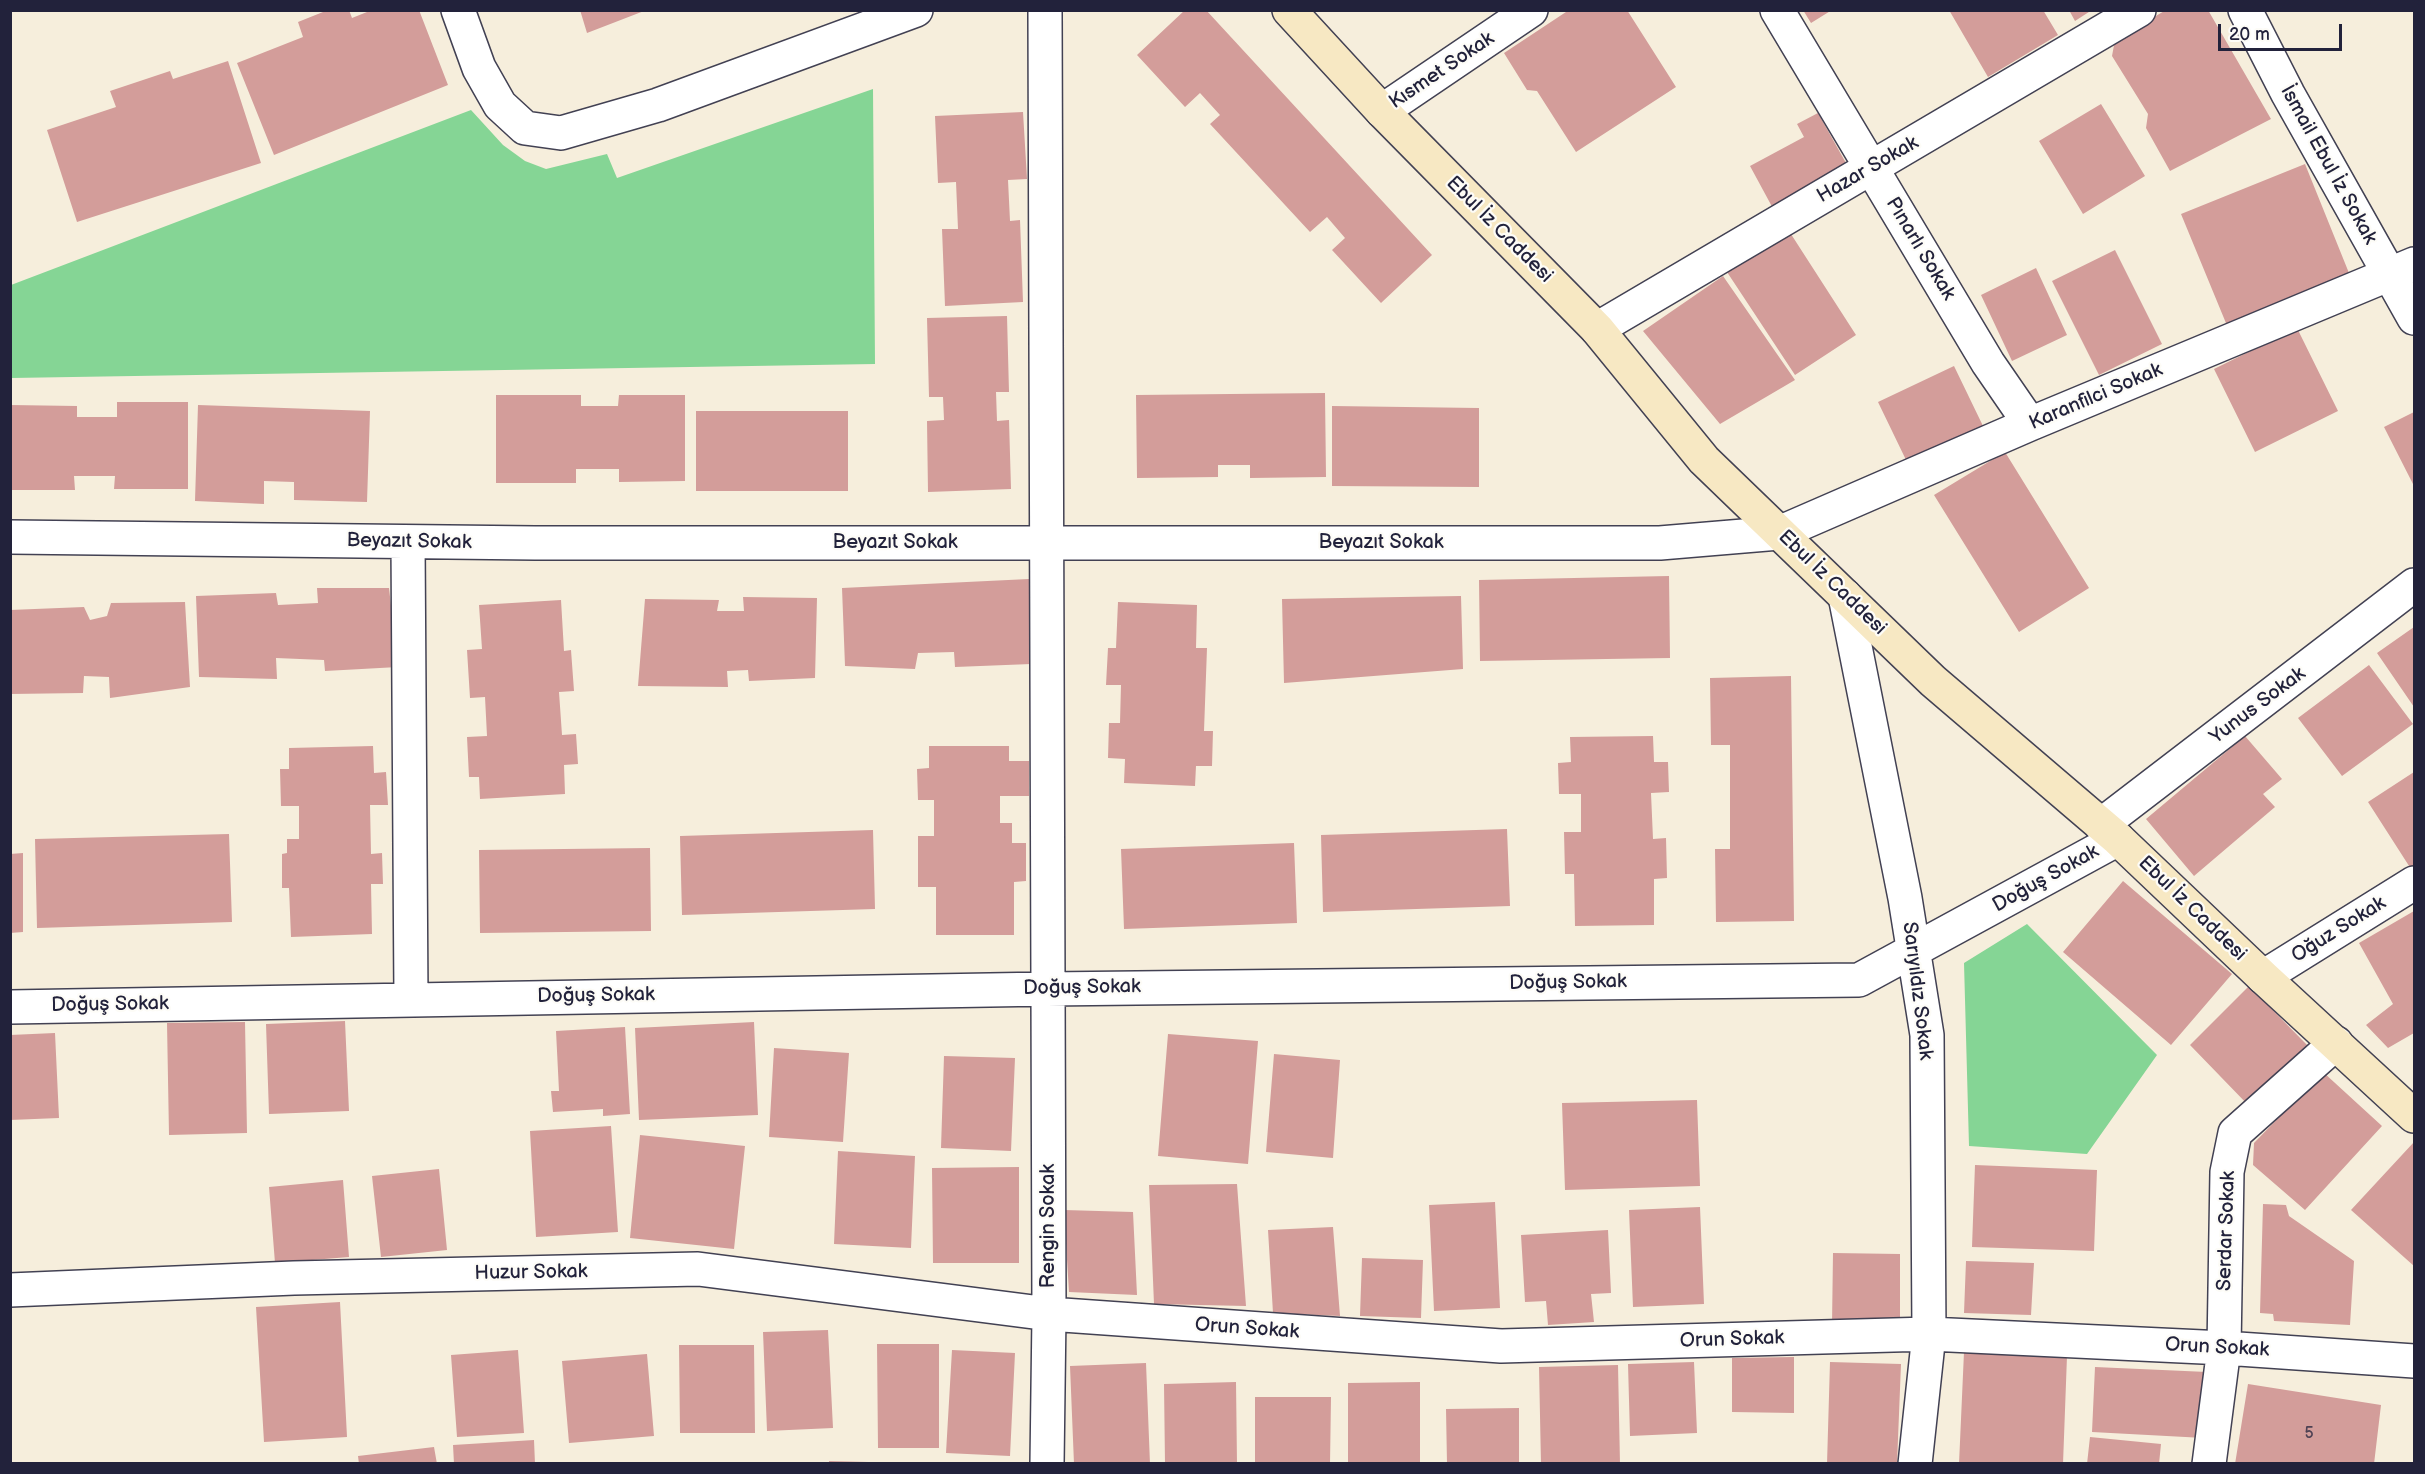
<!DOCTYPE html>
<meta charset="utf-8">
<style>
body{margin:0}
#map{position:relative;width:2425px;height:1474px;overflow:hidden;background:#f6eedc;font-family:"Balsamiq Sans",sans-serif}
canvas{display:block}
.frame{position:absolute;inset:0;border:12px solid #22223b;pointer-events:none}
.scale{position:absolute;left:2218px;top:24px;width:124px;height:27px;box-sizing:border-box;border:3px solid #22223b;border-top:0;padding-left:8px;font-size:18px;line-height:21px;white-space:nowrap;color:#22223b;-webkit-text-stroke:4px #fdfcf7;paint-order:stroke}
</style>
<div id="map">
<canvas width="2425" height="1474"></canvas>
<div class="frame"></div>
<div class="scale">20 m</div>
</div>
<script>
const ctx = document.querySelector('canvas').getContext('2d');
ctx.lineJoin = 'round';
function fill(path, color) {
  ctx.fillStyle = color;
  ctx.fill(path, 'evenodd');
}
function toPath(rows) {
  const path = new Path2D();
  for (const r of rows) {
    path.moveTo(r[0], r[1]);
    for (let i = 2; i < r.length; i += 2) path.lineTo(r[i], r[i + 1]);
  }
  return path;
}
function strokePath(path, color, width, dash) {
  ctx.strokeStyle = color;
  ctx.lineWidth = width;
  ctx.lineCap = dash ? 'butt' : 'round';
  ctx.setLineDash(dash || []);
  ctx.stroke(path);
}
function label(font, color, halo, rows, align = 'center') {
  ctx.font = font + ' "Balsamiq Sans",sans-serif';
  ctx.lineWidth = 4.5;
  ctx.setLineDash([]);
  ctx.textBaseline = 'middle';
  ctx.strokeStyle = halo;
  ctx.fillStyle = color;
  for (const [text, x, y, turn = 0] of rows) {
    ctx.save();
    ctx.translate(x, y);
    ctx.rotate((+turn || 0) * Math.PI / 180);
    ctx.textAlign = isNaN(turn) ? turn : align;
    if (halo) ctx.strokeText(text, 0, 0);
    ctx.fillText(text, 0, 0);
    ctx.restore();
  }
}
fill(toPath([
 [873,89,875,364,11,378,11,285,471,110,503,145,525,161,546,169,607,154,617,178],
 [2027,924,2157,1055,2087,1154,1969,1146,1964,963]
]), '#85d595');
fill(toPath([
 [328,10,349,10,352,18,372,10,419,10,448,85,274,155,237,63,303,37,298,22],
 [580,10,644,10,644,11,587,33],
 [1185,10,1206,10,1432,255,1381,303,1332,250,1345,238,1327,217,1310,232,1210,124,1220,115,1200,93,1185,107,1137,55],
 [1569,10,1627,10,1676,87,1576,152,1537,91,1527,90,1504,53],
 [1803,10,1832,10,1811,23],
 [1949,10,2043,10,2058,35,1988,77],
 [2069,10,2092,10,2075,21],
 [2166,10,2208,10,2271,119,2170,171,2146,128,2148,114,2112,56,2115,40],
 [228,61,261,163,77,222,47,130,116,107,110,91,170,71,173,79],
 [2101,104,2145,176,2083,214,2039,141],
 [1023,112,1027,179,1008,180,1010,221,1020,220,1023,302,945,306,942,229,958,229,956,182,938,183,935,116],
 [1818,113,1851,172,1776,214,1750,166,1804,137,1797,124],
 [2305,164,2351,278,2228,328,2181,214],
 [1789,231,1856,335,1795,375,1727,272],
 [2115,250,2162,344,2099,375,2052,281],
 [2036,268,2067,335,2012,361,1981,295],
 [1723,276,1795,380,1720,424,1643,331],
 [1007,316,1009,392,996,392,997,421,1009,420,1011,489,928,492,927,421,944,420,943,397,929,397,927,318],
 [2297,328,2338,411,2255,452,2214,369],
 [1954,366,1983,426,1907,462,1878,402],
 [1325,393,1326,477,1250,478,1250,465,1218,465,1218,477,1137,478,1136,395],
 [496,395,581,395,581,406,618,406,619,395,685,395,685,481,619,482,619,469,576,469,576,483,496,483],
 [117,402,188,402,188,489,114,489,115,476,74,476,75,490,10,490,10,405,77,406,77,417,117,417],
 [198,405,370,411,367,502,294,500,294,482,264,481,264,504,195,501],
 [1332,406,1479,408,1479,487,1332,486],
 [696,411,848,411,848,491,696,491],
 [2414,412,2414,486,2384,427],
 [2005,452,2089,588,2019,632,1934,495],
 [1669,576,1670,658,1480,661,1479,580],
 [1029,579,1031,664,955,667,954,652,918,653,915,669,845,666,842,588],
 [317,588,389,588,398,667,325,671,324,660,276,658,277,679,199,677,196,596,276,593,278,605,318,603],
 [1461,596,1463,669,1284,683,1282,599],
 [743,597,817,598,815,678,749,681,748,670,727,671,728,687,638,686,645,599,719,600,717,611,744,611],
 [561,600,564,651,571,650,574,691,559,692,562,735,576,734,578,764,564,765,565,794,480,799,479,777,469,777,467,737,487,736,485,697,470,698,467,650,482,649,479,605],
 [185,602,190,687,110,698,109,677,84,676,83,693,10,694,10,610,84,607,90,620,107,616,111,603],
 [1118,602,1197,605,1196,648,1207,648,1204,731,1213,731,1212,766,1196,766,1195,786,1124,783,1125,759,1108,758,1109,723,1120,723,1121,685,1106,685,1108,648,1116,648],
 [2414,627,2414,707,2377,653],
 [2369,665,2413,724,2342,776,2298,718],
 [1791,676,1794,921,1716,922,1715,849,1730,849,1730,745,1711,745,1710,678],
 [1653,736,1654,762,1668,762,1669,792,1651,793,1653,839,1666,838,1667,878,1654,879,1654,925,1575,926,1574,874,1565,874,1564,832,1581,832,1581,794,1559,794,1558,763,1571,762,1570,737],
 [2245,736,2282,779,2263,794,2275,807,2194,876,2146,819],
 [373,746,374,773,386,772,388,805,370,805,371,854,382,853,383,884,371,884,372,934,291,937,289,888,282,888,282,854,287,853,287,839,299,839,299,806,281,806,280,769,289,769,289,748],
 [929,746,1009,746,1009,761,1029,761,1029,796,1000,796,1000,823,1012,823,1012,843,1026,843,1026,881,1014,882,1014,935,936,935,936,887,918,887,918,836,934,836,934,800,918,800,917,769,929,768],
 [2414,772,2414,867,2411,869,2368,802],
 [1507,829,1510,906,1323,912,1321,835],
 [873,830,875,909,682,915,680,836],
 [229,834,232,922,37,928,35,839],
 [1294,843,1297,923,1124,929,1121,849],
 [650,848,651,931,480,933,479,850],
 [23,853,23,932,10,933,10,854],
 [2123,881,2232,974,2171,1045,2063,952],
 [2414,911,2414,1033,2388,1048,2366,1025,2393,1004,2359,943],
 [2249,986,2310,1048,2250,1107,2190,1045],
 [345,1021,349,1111,269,1114,266,1024],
 [245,1022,247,1133,169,1135,167,1023],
 [754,1022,758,1115,639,1120,635,1028],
 [625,1027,630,1114,603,1116,603,1109,553,1112,551,1091,559,1091,556,1031],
 [55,1033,59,1118,10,1120,10,1035],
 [1168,1034,1258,1041,1248,1164,1158,1156],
 [774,1048,849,1053,843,1142,769,1137],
 [1274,1054,1340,1060,1333,1158,1266,1152],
 [944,1056,1015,1058,1011,1151,941,1148],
 [2323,1072,2382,1126,2305,1210,2253,1165,2254,1143],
 [1697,1100,1700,1186,1565,1190,1562,1103],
 [611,1126,618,1232,536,1237,530,1131],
 [640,1135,745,1146,734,1249,630,1238],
 [2414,1142,2414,1266,2351,1210],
 [838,1151,915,1156,911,1248,834,1244],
 [1975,1165,2097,1170,2094,1251,1972,1247],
 [1019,1167,1019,1263,933,1263,932,1168],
 [439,1169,447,1250,381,1257,372,1176],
 [343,1180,349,1257,275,1263,269,1187],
 [1237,1184,1246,1306,1154,1304,1149,1185],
 [1495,1202,1500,1308,1434,1311,1429,1205],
 [2263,1204,2286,1205,2289,1216,2354,1261,2350,1325,2274,1321,2273,1314,2260,1313],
 [1700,1207,1704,1304,1633,1307,1629,1210],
 [1064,1210,1133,1212,1137,1295,1069,1292],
 [1333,1227,1340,1316,1273,1313,1268,1230],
 [1608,1230,1611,1293,1591,1294,1594,1322,1548,1325,1546,1301,1525,1302,1521,1235],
 [1833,1253,1900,1254,1900,1326,1832,1325],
 [1362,1258,1423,1260,1421,1318,1360,1316],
 [1966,1261,2034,1263,2031,1315,1964,1313],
 [340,1302,347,1437,264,1442,256,1307],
 [828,1330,833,1428,767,1431,763,1332],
 [877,1344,939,1344,939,1448,878,1448],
 [679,1345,754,1345,755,1433,680,1433],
 [518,1350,524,1433,457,1437,451,1355],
 [952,1350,1015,1353,1010,1456,946,1453],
 [1964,1352,2067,1356,2063,1464,1959,1464],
 [647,1354,654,1436,569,1443,562,1361],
 [1794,1357,1794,1413,1732,1412,1732,1358],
 [1694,1362,1697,1433,1630,1436,1628,1364],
 [1830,1362,1901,1364,1897,1464,1827,1464],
 [1146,1363,1150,1464,1074,1464,1070,1366],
 [1618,1365,1620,1464,1541,1464,1539,1367],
 [2095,1367,2207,1372,2204,1438,2092,1432],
 [1236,1382,1237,1464,1165,1464,1164,1384],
 [1420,1382,1420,1464,1348,1464,1348,1383],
 [2248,1384,2381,1405,2374,1464,2235,1464],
 [1255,1397,1331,1397,1330,1464,1255,1464],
 [1519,1408,1519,1464,1447,1464,1446,1409],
 [2090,1437,2161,1444,2159,1464,2087,1464],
 [534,1440,535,1464,454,1464,453,1445],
 [434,1447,437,1464,359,1464,358,1456],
 [829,1461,869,1462,869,1464,829,1464]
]), '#d39d9a');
const street = toPath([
 [458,10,479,68,500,105,525,128,561,133,658,105,916,10],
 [1045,10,1049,1314,1047,1464],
 [1777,10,1988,363,2030,424],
 [2245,10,2288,94,2414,318],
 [1382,111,1531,10],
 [1597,329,2139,10],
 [10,537,535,543,1660,543,1779,533,2030,424,2414,264],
 [408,542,411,1000],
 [1845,596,1905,898,1927,1035,1929,1334,1915,1464],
 [2101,825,2414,585],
 [2263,977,2414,883],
 [10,1007,1047,989,1859,980,2118,839],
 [10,1290,294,1278,698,1269,1049,1314,1501,1346,1929,1334,2224,1348,2414,1361],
 [2209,1464,2224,1348,2227,1172,2235,1133,2336,1043]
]);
const secondary = toPath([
 [1289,10,1382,111,1597,329,1704,460,1933,681,2118,839,2263,977,2414,1116]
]);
strokePath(street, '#424153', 36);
strokePath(secondary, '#424153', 36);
strokePath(street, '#fff', 33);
strokePath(secondary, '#f7e8c3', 33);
label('16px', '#4e4153', null, [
 ["5",2309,1434]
]);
label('20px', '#22223b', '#fdfcf7', [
 ["Kısmet Sokak",1442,71,-34],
 ["İsmail Ebul İz Sokak",2328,165,61],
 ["Hazar Sokak",1868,170,-30],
 ["Ebul İz Caddesi",1499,230,45],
 ["Pınarlı Sokak",1920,249,59],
 ["Karanfilci Sokak",2096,397,-23],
 ["Beyazıt Sokak",409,542,1],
 ["Beyazıt Sokak",895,543],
 ["Beyazıt Sokak",1381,543],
 ["Ebul İz Caddesi",1832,583,44],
 ["Yunus Sokak",2258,706,-37],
 ["Doğuş Sokak",2046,879,-29],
 ["Ebul İz Caddesi",2192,909,44],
 ["Oğuz Sokak",2339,930,-32],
 ["Doğuş Sokak",1568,983,-1],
 ["Doğuş Sokak",1082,988,-1],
 ["Sarıyıldız Sokak",1917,991,83],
 ["Doğuş Sokak",596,996,-1],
 ["Doğuş Sokak",110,1005,-1],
 ["Rengin Sokak",1049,1226,-90],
 ["Serdar Sokak",2227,1231,-88],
 ["Huzur Sokak",531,1273,-1],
 ["Orun Sokak",1247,1329,4],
 ["Orun Sokak",1732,1340,-2],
 ["Orun Sokak",2217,1348,3]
]);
</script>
